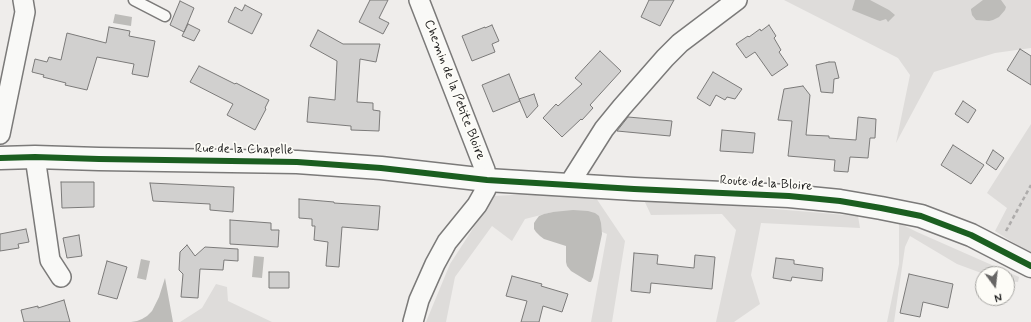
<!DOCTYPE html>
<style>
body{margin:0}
#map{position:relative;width:1031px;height:322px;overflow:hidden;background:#efedeb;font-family:Mynerve,sans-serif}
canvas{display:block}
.north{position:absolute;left:975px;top:266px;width:40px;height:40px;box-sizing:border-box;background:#fdfcf7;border:1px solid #a3a29f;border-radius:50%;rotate:165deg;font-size:11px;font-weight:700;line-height:16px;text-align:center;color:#1c1c1c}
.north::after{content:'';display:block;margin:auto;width:14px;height:18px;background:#666564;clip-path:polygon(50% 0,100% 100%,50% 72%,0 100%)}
</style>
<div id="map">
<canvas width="1031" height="322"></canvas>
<div class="north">N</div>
</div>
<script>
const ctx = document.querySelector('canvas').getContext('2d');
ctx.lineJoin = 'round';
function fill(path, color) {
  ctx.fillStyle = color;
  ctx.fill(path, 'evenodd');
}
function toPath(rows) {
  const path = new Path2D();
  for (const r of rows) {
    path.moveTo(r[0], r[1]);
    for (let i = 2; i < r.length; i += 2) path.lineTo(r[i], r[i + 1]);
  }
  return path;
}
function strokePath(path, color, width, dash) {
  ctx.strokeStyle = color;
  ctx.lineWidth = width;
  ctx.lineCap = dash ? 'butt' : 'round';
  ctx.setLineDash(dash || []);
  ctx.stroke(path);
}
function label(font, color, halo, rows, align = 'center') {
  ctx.font = font + ' Mynerve,sans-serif';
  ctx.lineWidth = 3.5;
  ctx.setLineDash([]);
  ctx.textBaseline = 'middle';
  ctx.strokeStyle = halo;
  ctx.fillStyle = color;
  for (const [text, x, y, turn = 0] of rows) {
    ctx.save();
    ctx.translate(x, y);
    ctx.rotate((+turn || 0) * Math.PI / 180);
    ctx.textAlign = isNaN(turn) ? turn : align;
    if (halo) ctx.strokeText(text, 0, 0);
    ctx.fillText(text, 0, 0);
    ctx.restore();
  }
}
fill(toPath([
 [784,0,1031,0,1031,48,995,53,934,72,896,143,910,75,898,58],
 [1031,124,1031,254,995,231,1007,208,987,193],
 [530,194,596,198,625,241,612,322,591,322,607,234,553,212,525,219,512,241,492,226,455,277,446,322,426,322,450,264,494,196],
 [643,198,858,216,860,228,761,223,751,275,760,304,734,322,716,322,736,230,722,214,651,215],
 [899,223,917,232,1019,277,1018,282,1007,281,1007,274,984,274,957,264,910,236,905,247,894,322,887,322,899,264],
 [216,284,227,287,228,301,272,322,180,322,202,308]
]), '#dedcda');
fill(toPath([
 [855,0,870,0,889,10,895,15,888,22,886,19,880,21,877,20,852,10],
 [983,0,1001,0,1006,7,1005,10,999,17,993,20,989,21,976,20,972,15,971,10,971,9],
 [115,14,132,17,131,26,113,23],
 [573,210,588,211,595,213,599,216,601,223,602,234,593,277,591,282,589,282,571,271,567,266,566,262,566,246,544,239,540,236,536,232,534,229,534,223,536,220,539,216,544,214,553,212],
 [254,256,264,257,262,278,252,277],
 [141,259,150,261,146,280,137,278],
 [165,278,173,322,131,322,137,321,142,319,147,316,152,311,159,297]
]), '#bdbcb9');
const building = toPath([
 [370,0,388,0,379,18,389,23,383,34,359,22,370,0],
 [649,0,674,0,660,26,641,17,649,0],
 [180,1,194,8,184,32,170,25,180,1],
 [245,5,262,14,252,34,228,22,235,7,242,11,245,5],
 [188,24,200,30,194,41,182,36,188,24],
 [492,25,499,41,492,44,495,52,472,61,462,36,485,27,485,28,492,25],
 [769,25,776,36,774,38,781,50,779,52,788,65,772,76,755,52,746,58,736,44,748,36,749,37,760,29,761,31,769,25],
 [109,27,130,31,129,36,155,41,148,77,132,74,134,64,97,57,87,90,65,85,66,83,43,77,44,75,32,72,35,59,47,62,49,57,61,60,67,33,106,43,109,27],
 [318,30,343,44,380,44,376,62,360,59,357,102,373,103,373,110,380,111,379,131,351,130,351,126,307,122,309,97,335,100,337,61,310,46,318,30],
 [1020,49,1031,56,1031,85,1007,70,1020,49],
 [600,51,621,71,590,105,593,108,582,120,581,119,562,137,543,118,556,104,558,106,582,84,575,78,600,51],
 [829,62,835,62,839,78,834,79,833,93,821,92,816,65,829,62],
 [199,66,235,84,236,83,269,100,265,108,266,109,255,130,227,115,233,104,190,82,199,66],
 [713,72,742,89,735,99,727,97,725,100,716,95,710,106,697,98,713,72],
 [509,74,520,101,493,112,482,85,509,74],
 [803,86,810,95,806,135,829,136,829,138,856,140,858,117,876,119,875,138,870,138,868,158,850,157,848,172,834,171,835,160,788,156,792,121,778,120,784,89,803,86],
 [534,94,538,106,527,118,519,99,534,94],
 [963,101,976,110,968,123,955,114,963,101],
 [628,117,672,121,670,136,617,131,628,117],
 [722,130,755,133,753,153,720,151,722,130],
 [953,145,984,165,971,184,941,165,953,145],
 [993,150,1004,158,996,170,986,163,993,150],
 [61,182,94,182,94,207,62,208,61,182],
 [150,183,234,187,233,212,210,210,210,204,153,201,150,183],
 [299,199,334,202,334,203,380,206,378,230,342,227,339,267,326,266,328,242,314,240,315,226,312,226,312,219,299,218,299,199],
 [230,220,271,223,271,230,279,230,278,247,230,244,230,220],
 [26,229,29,242,18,244,19,248,0,251,0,234,26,229],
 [79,235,82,256,67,258,63,238,79,235],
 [187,245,195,256,205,247,238,249,238,261,224,260,223,270,200,269,198,298,181,297,183,274,179,270,180,252,187,245],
 [634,253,658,255,657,264,694,268,695,255,715,257,712,289,651,283,650,293,631,291,634,253],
 [776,258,794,260,794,264,823,268,822,281,792,277,791,281,773,278,776,258],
 [107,261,127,267,117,299,98,294,107,261],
 [269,272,289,272,289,288,269,288,269,272],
 [909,274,953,284,948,308,923,302,920,317,900,313,909,274],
 [512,276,542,284,541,286,568,294,562,312,543,306,539,322,521,322,527,301,506,296,512,276],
 [64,300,70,322,24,322,21,310,38,306,38,308,64,300]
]);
fill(building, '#d1d0cf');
strokePath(building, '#7b7a79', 1);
const service = toPath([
 [134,0,165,16]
]);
const minor = toPath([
 [0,134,25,12,23,0],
 [35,157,50,260,61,277],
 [571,185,573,178,604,129,622,107,665,58,680,43,737,0],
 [413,322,419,300,435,264,447,242,477,205,486,189,487,180,485,170,419,0]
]);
const tertiary = toPath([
 [0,158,35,157,99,159,297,162,381,168,487,180,634,189,789,196,840,201,881,208,921,216,971,235,1031,266]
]);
strokePath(service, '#7b7a79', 13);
strokePath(minor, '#7b7a79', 22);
strokePath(tertiary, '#7b7a79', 25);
strokePath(toPath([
 [1006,231,1031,185]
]), '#aeacab', 2.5, [4, 3]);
strokePath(service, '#f9f9f7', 10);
strokePath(minor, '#f9f9f7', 19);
strokePath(tertiary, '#f9f9f7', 22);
strokePath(toPath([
 [0,158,35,157,99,159,297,162,381,168,487,180,634,189,789,196,840,201,881,208,921,216,971,235,1031,266]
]), '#1b5e20', 6);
label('13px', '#1c1c1c', '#fdfcf7', [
 ["Chemin de la Petite Bloire",454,90,69],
 ["Rue de la Chapelle",244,150,1],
 ["Route de la Bloire",766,184,4]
]);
</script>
